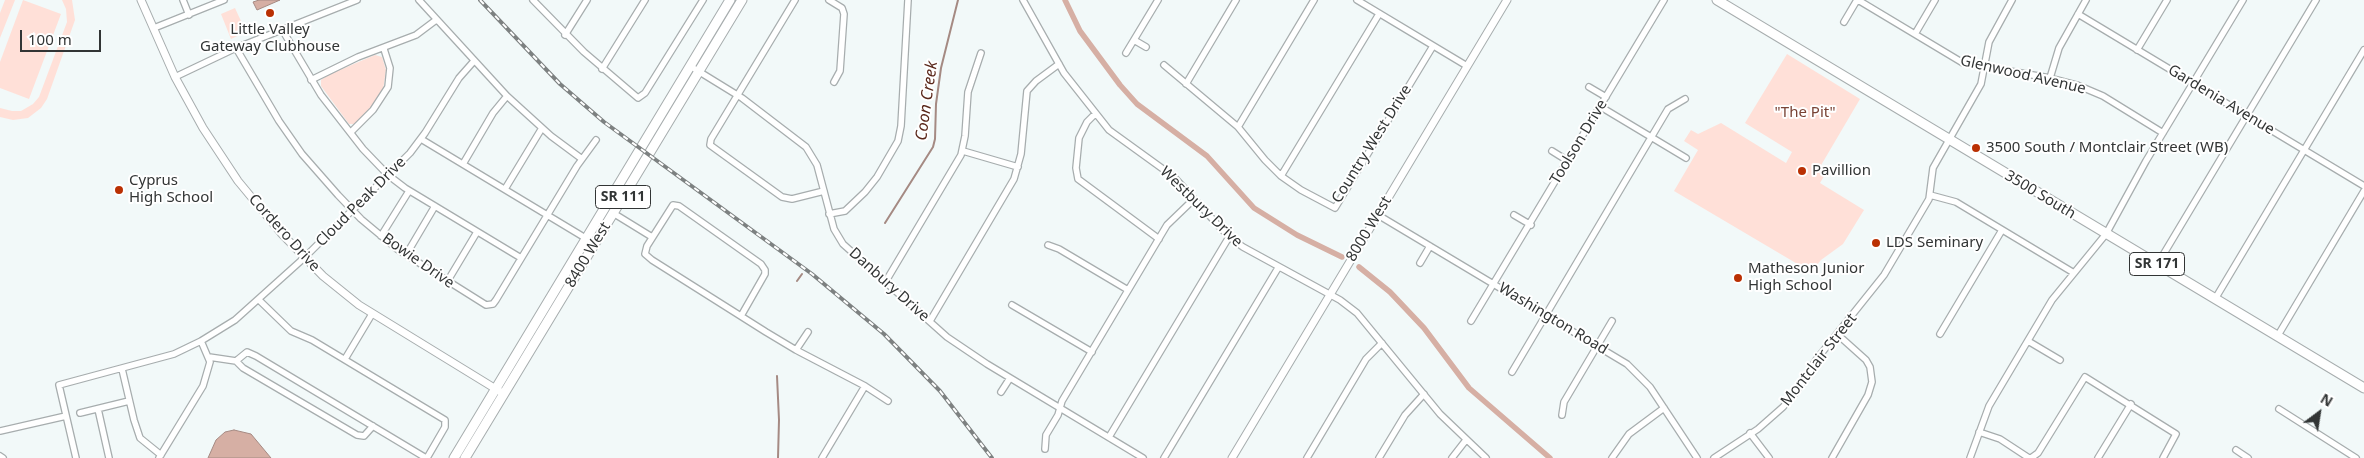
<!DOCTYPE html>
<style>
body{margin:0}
#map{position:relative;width:2364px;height:458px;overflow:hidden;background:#f2f9f9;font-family:"Noto Sans",sans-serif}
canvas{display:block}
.north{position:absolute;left:2294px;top:388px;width:50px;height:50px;-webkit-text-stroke:4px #fff;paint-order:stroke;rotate:31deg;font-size:14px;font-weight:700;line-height:20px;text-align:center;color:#323535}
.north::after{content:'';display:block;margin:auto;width:18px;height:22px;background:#323535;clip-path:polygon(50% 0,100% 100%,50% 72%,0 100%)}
.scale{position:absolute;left:20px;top:30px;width:81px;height:22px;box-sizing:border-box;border:2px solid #323535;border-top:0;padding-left:6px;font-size:15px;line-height:18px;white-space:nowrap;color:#323535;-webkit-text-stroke:4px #fff;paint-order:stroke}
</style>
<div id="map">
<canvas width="2364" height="458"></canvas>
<div class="north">N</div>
<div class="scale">100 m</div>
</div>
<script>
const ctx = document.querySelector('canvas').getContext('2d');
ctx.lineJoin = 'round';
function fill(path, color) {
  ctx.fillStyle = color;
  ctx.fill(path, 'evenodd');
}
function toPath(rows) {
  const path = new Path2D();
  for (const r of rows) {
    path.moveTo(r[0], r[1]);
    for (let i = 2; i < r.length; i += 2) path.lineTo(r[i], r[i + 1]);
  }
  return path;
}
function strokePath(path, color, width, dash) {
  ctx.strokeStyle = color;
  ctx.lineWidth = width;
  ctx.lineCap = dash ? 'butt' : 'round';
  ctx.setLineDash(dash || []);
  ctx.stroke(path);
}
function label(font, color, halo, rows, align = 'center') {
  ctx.font = font + ' "Noto Sans",sans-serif';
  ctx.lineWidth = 4;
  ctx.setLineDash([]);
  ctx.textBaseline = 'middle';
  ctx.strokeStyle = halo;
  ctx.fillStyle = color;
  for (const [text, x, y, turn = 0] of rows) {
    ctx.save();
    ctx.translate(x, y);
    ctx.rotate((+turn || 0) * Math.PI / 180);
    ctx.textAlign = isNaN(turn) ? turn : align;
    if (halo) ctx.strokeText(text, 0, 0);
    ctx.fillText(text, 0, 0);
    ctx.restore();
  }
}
fill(toPath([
 [5,0,15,0,0,38,0,13],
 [23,0,61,14,29,99,0,88,0,62],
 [62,0,72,0,75,20,47,99,41,108,28,118,13,120,0,117,0,108,12,111,21,111,33,104,39,97,67,22,66,9],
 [235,8,246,32,231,39,221,14],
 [1787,54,1860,99,1820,167,1827,171,1820,183,1864,210,1843,244,1821,260,1811,272,1674,191,1698,150,1684,141,1691,130,1698,134,1721,123,1786,163,1792,152,1745,123],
 [375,55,382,57,386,70,383,90,374,104,355,124,349,124,321,86,321,80,328,75]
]), '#ffe0d8');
const water = toPath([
 [259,0,280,0,257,10,253,2,259,0],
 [234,430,251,434,271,458,208,458,216,440,225,432,234,430]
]);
fill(water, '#d6afa4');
strokePath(water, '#a58a83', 1);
strokePath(toPath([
 [885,223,933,147,935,139,936,104,941,68,958,0],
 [797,281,802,274],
 [777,376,779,420,778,458]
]), '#a58a83', 2);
strokePath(toPath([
 [1065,0,1080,31,1120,85,1137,104,1207,156,1254,208,1297,235,1342,257],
 [1359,267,1390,292,1424,328,1469,388,1550,458]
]), '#d6afa4', 5.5);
const minor = toPath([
 [183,0,189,15],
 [419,0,507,96,551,136,582,159],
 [533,0,584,52,638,98,645,93,703,0],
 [795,0,711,139,710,145,782,197,792,199,824,191],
 [829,0,842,8,844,14,840,71,834,82],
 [1023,0,1064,73,1109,130,1174,177,1229,237,1243,247,1340,300,1357,313,1440,414,1486,458],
 [1357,0,1467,66],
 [1858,0,1963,63,2050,78,2077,85,2103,96,2163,133],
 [2078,14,2364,186],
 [1844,22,1857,0],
 [154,28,224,0],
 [283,31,321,95,363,149,388,175,405,188,521,258],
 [1915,34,1935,0],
 [565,35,587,0],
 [1134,40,1146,47],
 [236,48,279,121,302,154,338,195,361,219,397,249,486,305,493,304,496,300,577,166,596,140],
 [2137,50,2167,0],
 [1126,53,1158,0],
 [1164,65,1238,127,1265,160,1281,176,1301,190,1335,208,1433,46],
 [690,66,742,98,806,147,817,165,834,229,843,244,947,337,987,364,1143,458],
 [602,69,645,0],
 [175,77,236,48,357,0],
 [2050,78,2059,48,2086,0],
 [311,80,358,57,416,35,436,20],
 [1186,84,1236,0],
 [1589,87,1606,97],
 [1601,107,1686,158],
 [1095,114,1087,122,1079,138,1076,168,1078,179,1159,239],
 [1238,127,1314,0],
 [351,132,373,110,388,87,390,68,384,49],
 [421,139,587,239],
 [963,151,1018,167],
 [1552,151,1568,161],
 [463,164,493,113,507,96],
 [1281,176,1379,14],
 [505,189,542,128],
 [1930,195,1956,202,2074,273],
 [613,213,652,237],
 [829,214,845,211,865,192,877,177,898,141,901,126,908,0],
 [1378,215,1627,364,1650,387,1697,458],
 [1514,215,1531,225],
 [381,236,409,191],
 [1048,245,1059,249,1128,290],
 [406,255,435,206],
 [1420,263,1430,246],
 [2157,265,2316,0],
 [886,281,961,155,965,136,968,92,981,53],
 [447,282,477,232],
 [2215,299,2364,50],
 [259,300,291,331,312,340,445,420,445,427,427,458],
 [1012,305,1092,352],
 [741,316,765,274,765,270,761,264,679,206,673,205,647,246,645,254,652,260,766,332,796,350,865,386,888,401],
 [930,321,1014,179,1021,154,1027,91,1036,81,1059,64],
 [1471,321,1664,0],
 [1940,334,2002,230],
 [2277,337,2364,191],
 [2028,341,2060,360],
 [796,350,808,332],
 [209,357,236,361,247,352,256,356,426,458],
 [345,359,372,314],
 [236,361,243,368,357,435,364,436,373,426],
 [122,369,134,420,140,438,161,455],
 [1512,372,1668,109,1685,99],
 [1001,392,1010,378],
 [98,409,109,458],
 [2279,409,2356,458],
 [80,413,129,401],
 [1562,415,1564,402,1612,321],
 [0,431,66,416],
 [1979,432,2000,439,2029,458],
 [1750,433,1769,458],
 [1109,437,1229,237],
 [1045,449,1046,435,1058,415,1062,401,1167,225,1194,199],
 [2236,450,2248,458],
 [0,456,3,458],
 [76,458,59,385,174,354,201,341,235,320,304,258,410,153,425,133,459,78,474,61],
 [159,458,203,386,210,362,201,341],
 [822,458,865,386],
 [1164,458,1278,268],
 [1307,458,1366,359,1382,343],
 [1379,458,1405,415,1424,394],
 [1452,458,1466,440],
 [1612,458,1629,434,1664,408],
 [1714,458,1758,429,1783,407,1796,392,1816,360,1884,275,1929,199,1933,168,1981,84,1989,42,2012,0],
 [1832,458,1868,395,1872,382,1870,367,1866,360,1837,334],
 [1970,458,1989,406,2052,300,2106,234,2146,161,2243,0],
 [2031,458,2038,453,2085,377,2176,434,2163,458],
 [2098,458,2131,404]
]);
const tertiary = toPath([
 [141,0,175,77,203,128,238,181,281,233,323,276,359,305,504,394],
 [1232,458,1507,0]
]);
const primary = toPath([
 [1717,0,2364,388],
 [454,458,730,0],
 [465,458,742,0]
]);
strokePath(minor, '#a7adae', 8);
strokePath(tertiary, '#a7adae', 9);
strokePath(primary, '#a7adae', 11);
strokePath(minor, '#fff', 5.5);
strokePath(tertiary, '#fff', 7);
strokePath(primary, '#fff', 9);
const rail = toPath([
 [480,0,560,84,604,122,812,274,884,334,940,391,992,458]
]);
strokePath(rail, '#7d8181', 4);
strokePath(rail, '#fff', 2, [5.5]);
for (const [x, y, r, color] of [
 [270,13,5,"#ba3003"],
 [1976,148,5,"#ba3003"],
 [1802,171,5,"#ba3003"],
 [119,190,5,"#ba3003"],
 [1876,243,5,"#ba3003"],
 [1738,278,5,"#ba3003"]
]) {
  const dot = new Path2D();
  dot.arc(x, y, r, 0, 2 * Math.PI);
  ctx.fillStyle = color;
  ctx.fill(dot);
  strokePath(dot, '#fff', 2);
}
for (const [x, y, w] of [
 [623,197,55],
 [2157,264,55]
]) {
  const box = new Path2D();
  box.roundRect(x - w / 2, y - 11.5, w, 23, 4);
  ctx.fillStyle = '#fff';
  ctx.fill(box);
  strokePath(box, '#323535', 1);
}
label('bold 14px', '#323535', null, [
 ["SR 111",623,197],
 ["SR 171",2157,264]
]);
label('15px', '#323535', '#fff', [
 ["Little Valley",270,30,"center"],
 ["Gateway Clubhouse",270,47,"center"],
 ["3500 South / Montclair Street (WB)",1986,148],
 ["Pavillion",1812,171],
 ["Cyprus",129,181],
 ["High School",129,198],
 ["LDS Seminary",1886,243],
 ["Matheson Junior",1748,269],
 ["High School",1748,286]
], 'left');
label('15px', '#323535', '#fff', [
 ["Glenwood Avenue",2023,75,13],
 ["Gardenia Avenue",2221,100,31],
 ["Toolson Drive",1579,142,-59],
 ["Country West Drive",1372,144,-58],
 ["3500 South",2040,195,31],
 ["Cloud Peak Drive",361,202,-45],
 ["Westbury Drive",1201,207,44],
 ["8000 West",1369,229,-59],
 ["Cordero Drive",284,233,48],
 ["8400 West",588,255,-59],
 ["Bowie Drive",418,261,35],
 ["Danbury Drive",889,285,42],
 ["Washington Road",1553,319,31],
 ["Montclair Street",1819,360,-52]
]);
label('15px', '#794335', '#fff', [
 ["\"The Pit\"",1805,113]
]);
label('italic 16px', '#59271a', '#fff', [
 ["Coon Creek",927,101,-82]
]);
</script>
